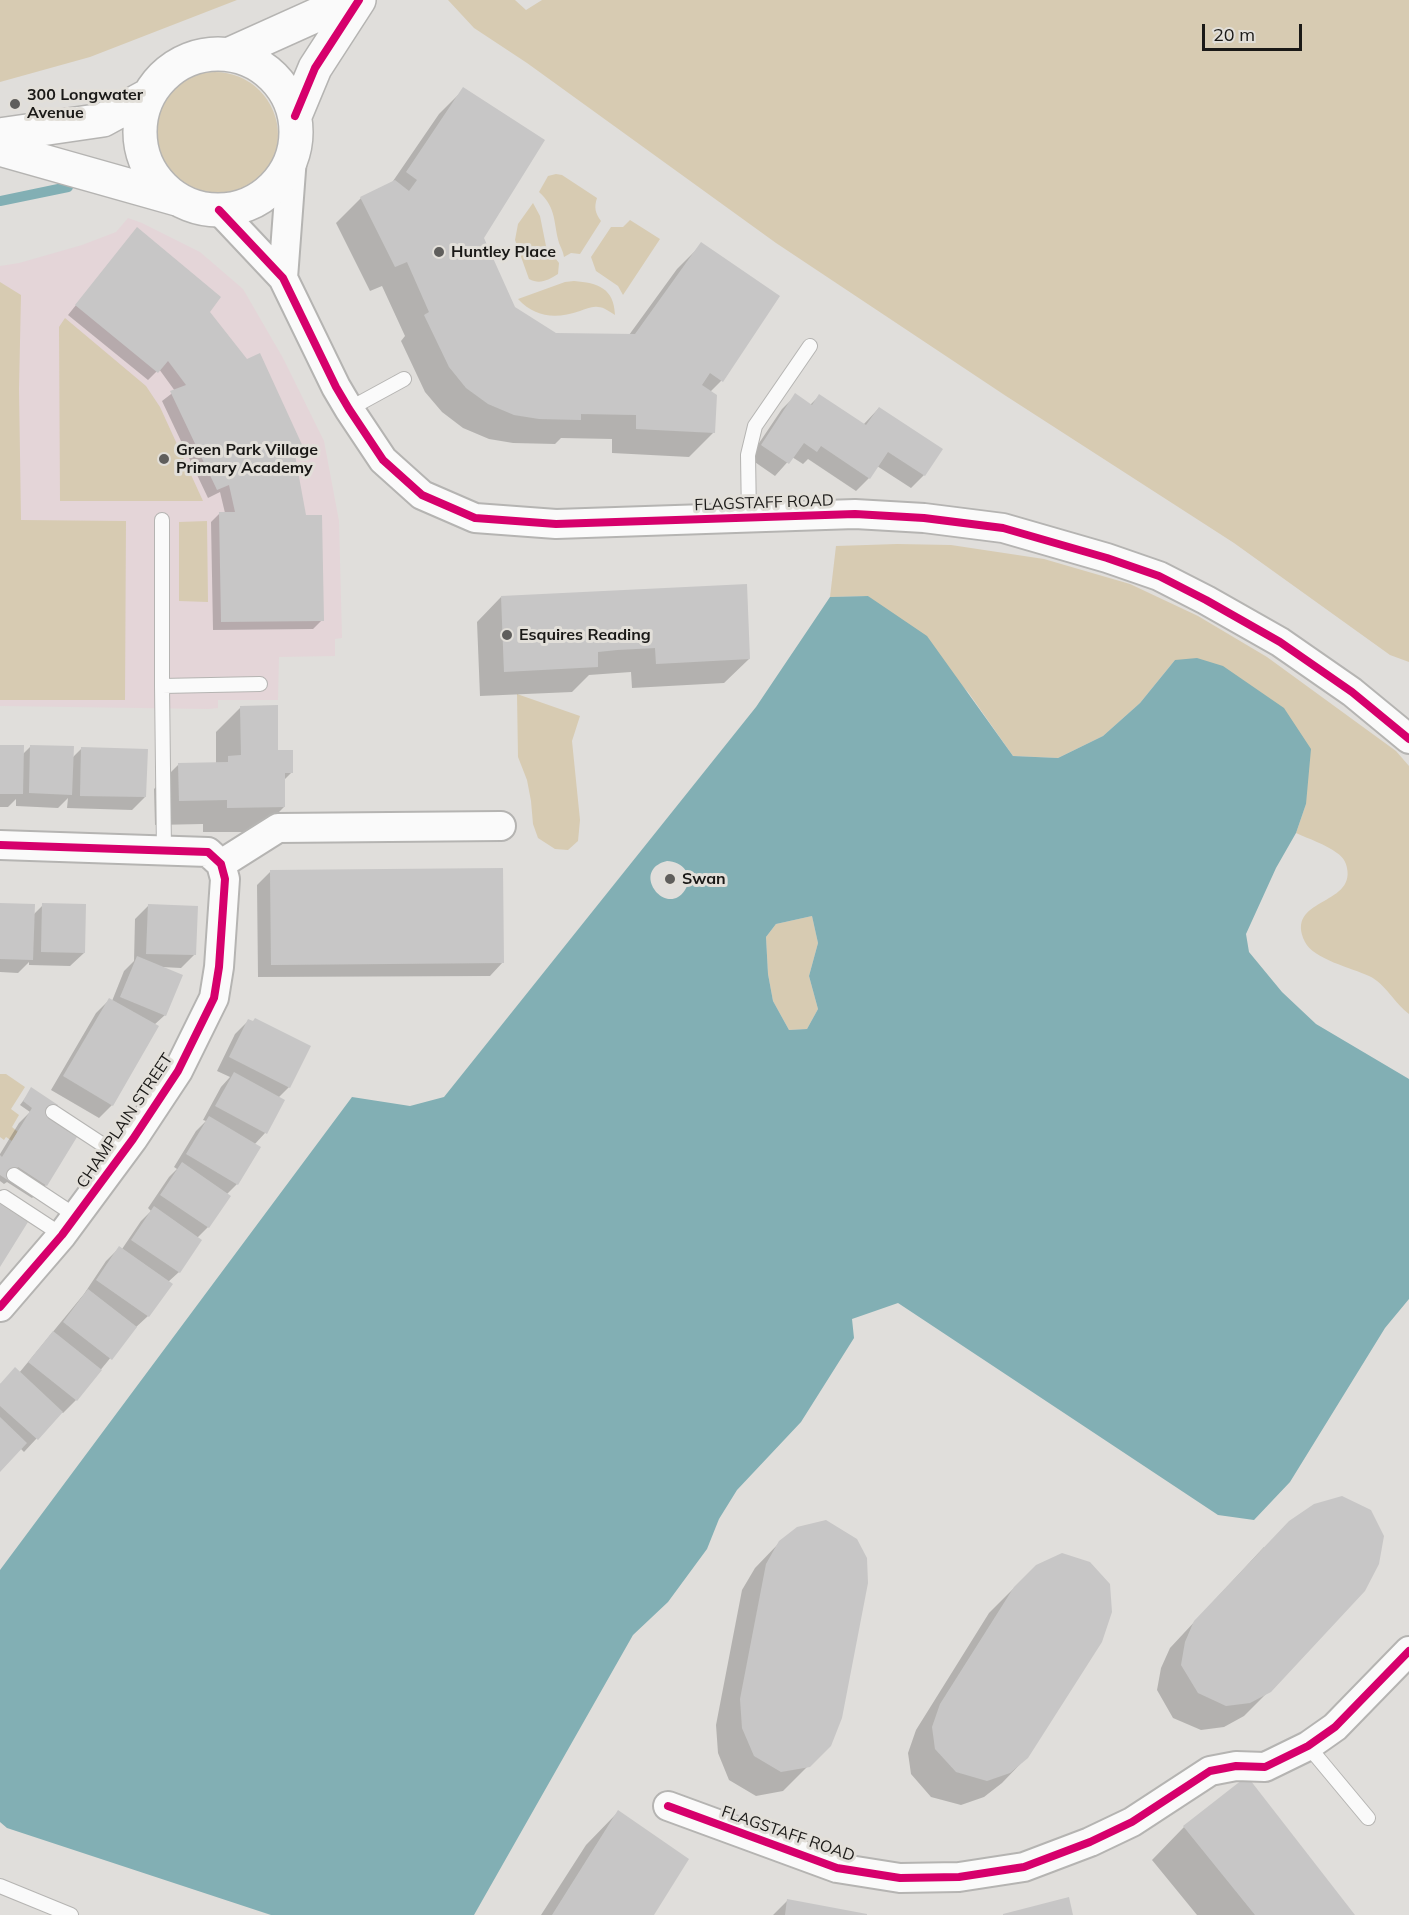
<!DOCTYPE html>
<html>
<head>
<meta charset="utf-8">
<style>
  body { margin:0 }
  #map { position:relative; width:1409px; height:1915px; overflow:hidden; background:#e0dedb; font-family:Mulish,sans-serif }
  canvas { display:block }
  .scale { position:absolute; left:1202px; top:24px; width:100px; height:27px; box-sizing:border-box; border:3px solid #1a1917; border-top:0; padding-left:8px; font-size:18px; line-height:21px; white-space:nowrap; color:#1a1917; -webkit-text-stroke:4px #e2dfd9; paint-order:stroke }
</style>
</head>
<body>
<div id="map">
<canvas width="1409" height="1915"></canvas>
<div class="scale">20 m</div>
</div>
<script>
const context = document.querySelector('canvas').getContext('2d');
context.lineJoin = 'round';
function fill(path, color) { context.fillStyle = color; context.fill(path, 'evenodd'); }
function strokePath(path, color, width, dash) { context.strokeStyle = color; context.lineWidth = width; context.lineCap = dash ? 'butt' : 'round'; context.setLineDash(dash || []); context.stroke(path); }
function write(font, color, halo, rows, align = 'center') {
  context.font = font + ' Mulish,sans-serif'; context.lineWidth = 6; context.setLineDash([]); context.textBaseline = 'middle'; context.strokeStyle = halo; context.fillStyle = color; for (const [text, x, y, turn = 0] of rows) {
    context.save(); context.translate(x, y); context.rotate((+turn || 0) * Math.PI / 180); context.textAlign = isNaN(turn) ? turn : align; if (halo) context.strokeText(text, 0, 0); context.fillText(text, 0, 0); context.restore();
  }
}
fill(new Path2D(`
  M128,218l14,5 58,29 43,37 40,69 41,83 15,80 3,117 -7,1v17l-56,1 -1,43h-60v8l-9,1 -209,-3v-440l19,-3 63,-18 34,-13z`), '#e4d5d8');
fill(new Path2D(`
  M0,0h237l-147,57 -90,25z
  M448,0h67l11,10 16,-10h867v662l-19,-7 -156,-112 -228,-147 -230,-153 -249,-180 -53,-35z
  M152 135a63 63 0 1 1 126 0a63 63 0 1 1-126 0Z
  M556,174l6,1 35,23c-3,9 -2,15 4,23l-21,33 -9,-1 -7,4c-1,-6 -3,-9 -5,-14 -6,-20 -2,-35 -20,-51l9,-16z
  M533,203l7,13 6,30 13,17 -1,11c-10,6 -18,11 -29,5l-14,-39 3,-16z
  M630,220l30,19 -37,56 -5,-9 -22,-15 -5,-14 20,-30h12z
  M574,281c24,2 40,7 41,34 -5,-3 -11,-8 -17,-8 -6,-1 -12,2 -18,4 -24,8 -44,7 -62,-12l47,-17z
  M0,282l21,13 -2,94 2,131 105,1 -1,179h-125z
  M65,318l81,68 14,21 43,94h-143l-1,-174z
  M207,521l1,81 -29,-1v-79z
  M897,544l54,1 93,14 86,25 68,32 69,41 129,94 13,15v248c-15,-11 -23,-30 -40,-38 -17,-8 -56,-17 -64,-34 -21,-44 50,-36 42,-74 -1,-6 -4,-11 -10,-15 -12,-9 -28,-14 -41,-20l10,-29 -131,-144 -35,43 -37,33 -45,22 -45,-2 -45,-64 -100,-96 -38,1 6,-51z
  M517,694l63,22 -8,25 8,79 -2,21 -10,9 -13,-1 -17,-11 -5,-14 -2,-23 -4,-21 -9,-23z
  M812,916l6,27 -9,33 9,33 -11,20 -18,1 -16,-29 -5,-27 -2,-37 10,-13z
  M0,1074h6l19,13 -14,22 8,6 -7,12 6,5 -6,9 -6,-4 -2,3 -4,-3z`), '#d7cbb2');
fill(new Path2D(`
  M868,596l59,40 86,120 45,2 45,-22 37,-33 35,-43 22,-2 26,8 61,42 27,41 -5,55 -10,29 -20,35 -30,66 3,18 33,40 34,32 93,55v220l-24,29 -95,154 -36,38 -36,-5 -320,-212 -46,16 2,19 -53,84 -64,68 -18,29 -12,30 -39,53 -35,33 -159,280h-203l-264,-87 -7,-6v-252l352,-473 58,9 34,-9 312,-390 74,-110zM667,861c15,0 28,14 18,29 -19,29 -56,-20 -18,-29zM812,916l6,27 -9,33 9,33 -11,20 -18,1 -16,-29 -5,-27 -2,-37 10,-13z`), '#82afb4');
fill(new Path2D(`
  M464,89l18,149 32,70 41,27h74l48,-66 25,-25 76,53 -57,84 -11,11 4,40 -25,25 -77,-4v-14l-51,-1 -6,6 -42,-1 -24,-4 -26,-11 -21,-16 -17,-20 -24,-51 4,-5 -23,-50 -12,5 -34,-68 25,-25 30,-14 48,-70z
  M137,229l71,83 95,137 -9,9 28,162 -9,9 -100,1 -2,-108 9,-9h5l-5,-21 -12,6 -46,-97 13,-10 -16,-22 -11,11 -80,-65z
  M796,395l14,10 9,-9 44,29 16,-17 62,42 -17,25 -13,13 -34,-22 -8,12 -13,13 -48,-32 -5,5 -11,-7 -17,19 -26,-18 33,-49z
  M501,597l248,62 -25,24 -92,5 -1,-16 -42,3 -17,17 -92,4 -3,-74z
  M241,707l51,65 -9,9 1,26 -25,25h-56v-8l-48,1 -1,-36 25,-25h37v-32z
  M0,746l22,9 8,-8 42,11 10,-10 63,49 -13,13 -65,-2 1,-10 -10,10 -42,-2v-7l-8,8h-8z
  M271,871l232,91 -13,14 -232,1 -1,-92z
  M0,904l33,11 10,-10 41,48 -14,13 -41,-1v-3l-11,11 -18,-1z
  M148,906l47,48 -14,14 -20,-1 4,48 -11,10 -42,80 -13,13 -48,-28 45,-77 13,-13 3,1 12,-30 10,-10 1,-42z
  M248,1021l41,66 -11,11 5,3 -18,32 -11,12 -17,39 -11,11 -18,32 -11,11 -18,34 -11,10 -20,34 -14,13 -58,71 -13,13 -2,-1 -37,40 -4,-4 -20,21v-85l19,-11 65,-79 22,-33 14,-14 2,2 19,-28 10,-10 -3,-3 21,-31 8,-8 -3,-2 22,-36 10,-10 -3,-1 18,-33 9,-10 -13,-6 18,-37z
  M32,1089l16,28 -2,68 -14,13 -25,-16 -3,2 -4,-3v-27l19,-31 11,-11 -10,-7z
  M780,1542l49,203 -46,46 -27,5 -27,-16 -11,-27 -2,-28 26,-135 13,-22z
  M1264,1547l6,143 -26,26 -20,11 -23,3 -28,-12 -16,-28 4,-22 9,-20z
  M1036,1566l-9,191 -25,26 -18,14 -23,8 -30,-8 -20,-23 -3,-21 8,-23 73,-117z
  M1247,1778l106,137h-156l-45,-55 32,-33z
  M618,1812l34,103h-111l45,-70z
  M788,1900l77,15h-92z`), '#0003');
strokePath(new Path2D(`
  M0,201l68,-14`), '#82afb4', 10);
fill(new Path2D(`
  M463,87l82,53 -61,98 31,69 41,26 79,1 66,-92 79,54 -57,86 -13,-9 -8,12 15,10 -2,38 -79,-4v-14l-55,-1v6l-42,-1 -25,-4 -26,-11 -22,-16 -17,-21 -25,-52 5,-3 -22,-50 -12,5 -35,-70 35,-17 14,11 8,-11 -11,-8z
  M137,227l84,70 -11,15 37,47 13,-6 44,96 -9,6 11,60h16l2,106 -103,1 -2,-110h16l-6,-27 -12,5 -47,-99 16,-6 -18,-24 -10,12 -83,-68z
  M795,393l17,12 7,-11 47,31 13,-18 64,42 -18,27 -37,-24 -18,27 -49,-33 -4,6 -13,-9 -15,21 -28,-19z
  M747,584l3,75 -94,5 -1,-16 -38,2 -19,2v15l-94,5 -3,-76z
  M278,705v45h15v23h-8v34l-58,1v-8l-48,1 -1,-38 50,-1v-6l13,-1 -1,-49z
  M0,745h24l-1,49h-23z
  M30,745l44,1 -2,49 -43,-2z
  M81,747l67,2 -2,48 -66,-1z
  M503,868l1,95 -233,2 -1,-95z
  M0,903l35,1 -2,56 -33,-1z
  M42,903l44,1 -1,49 -44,-1z
  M148,904l50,2 -2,49 -50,-1z
  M137,956l46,19 -17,41 -46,-19z
  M109,998l50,28 -46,80 -50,-30z
  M255,1018l56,28 -21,42 -61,-31 19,-38 5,2z
  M234,1072l51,28 -18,34 -52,-28z
  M31,1087l27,18 -9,13 28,19 -30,49 -29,-19 -9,14 -9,-6v-20l2,2 30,-49 -9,-7z
  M209,1116l52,31 -23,38 -52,-31z
  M182,1162l49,34 -22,32 -49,-33z
  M0,1204l28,18 -28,45z
  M154,1206l48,34 -22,33 -49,-33z
  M119,1246l54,38 -24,33 -53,-37z
  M88,1289l49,38 -25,33 -49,-38z
  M53,1331l49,39 -25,31 -49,-39z
  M15,1367l48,45 -25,28 -38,-34v-22z
  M0,1417l27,26 -27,29z
  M1342,1496l29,14 13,26 -5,28 -14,27 -94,101 -21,11 -24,3 -28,-13 -17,-28 4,-23 9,-21 95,-100 25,-17z
  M826,1520l31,19 10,19 1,25 -26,135 -11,28 -21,21 -29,5 -27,-16 -12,-28 -2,-29 26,-135 13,-23 18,-14z
  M1062,1553l28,9 20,22 2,28 -10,30 -74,116 -18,15 -23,8 -31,-9 -21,-23 -3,-22 8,-23 74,-117 22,-22z
  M1247,1776l108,139h-100l-72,-89z
  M618,1810l71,49 -35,56h-102z
  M1069,1897l4,18h-70v-1z
  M787,1899l80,15v1h-82z`), '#c7c6c6');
const service = new Path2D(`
  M349,409l55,-30
  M749,517l-1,-62 7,-29 55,-80
  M162,520v166l98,-2
  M162,686l2,165
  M53,1112l67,44
  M14,1175l62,41
  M4,1197l58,38
  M1308,1746l60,72
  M0,1886l71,29`);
const minor = new Path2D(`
  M219,210l64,68 53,109 13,22 34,51 39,35 53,23 81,6 299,-10 69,4 79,10 104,30 52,18 47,24 74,42 72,50 57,47
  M283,278l9,-121
  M0,845l208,7 13,12 4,15 -6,88 -5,31 -36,73 -45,68 -71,96 -62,72
  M221,864l57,-36 223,-2
  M668,1806l169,62 63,10 59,-1 65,-10 66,-25 42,-20 78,-51 26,-5 29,1 43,-21 27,-19 74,-76`);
const tertiary = new Path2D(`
  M230,54l120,-54
  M140 132a78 78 0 1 1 156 0a78 78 0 1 1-156 0Z
  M295,116l20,-48 44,-68
  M0,135l103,-15 46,-25
  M0,149l177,50`);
strokePath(service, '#b5b4b2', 16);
strokePath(minor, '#b5b4b2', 32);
strokePath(tertiary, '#b5b4b2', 36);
strokePath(service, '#fafafa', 14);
strokePath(minor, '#fafafa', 28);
strokePath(tertiary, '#fafafa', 33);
strokePath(new Path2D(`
  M295,116l20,-48 44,-68
  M219,210l64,68 53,109 13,22 34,51 39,35 53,23 81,6 299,-10 69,4 79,10 104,30 52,18 47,24 74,42 72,50 57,47
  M0,845l208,7 13,12 4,15 -6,88 -5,31 -36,73 -45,68 -71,96 -62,72
  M668,1806l169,62 63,10 59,-1 65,-10 66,-25 42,-20 78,-51 26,-5 29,1 43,-21 27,-19 74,-76`), '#d6006c', 8);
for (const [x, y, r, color] of [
  [15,104,6,"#5f5e5c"],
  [439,252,6,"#5f5e5c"],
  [164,459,6,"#5f5e5c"],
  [507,635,6,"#5f5e5c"],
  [670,879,6,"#5f5e5c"]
]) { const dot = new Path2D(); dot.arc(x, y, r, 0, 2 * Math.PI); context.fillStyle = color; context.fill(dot); strokePath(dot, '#e2dfd9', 2); }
write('bold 16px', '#1a1917', '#e2dfd9', [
  ["300 Longwater",27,95],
  ["Avenue",27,113],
  ["Huntley Place",451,252],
  ["Green Park Village",176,450],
  ["Primary Academy",176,468],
  ["Esquires Reading",519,635],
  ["Swan",682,879]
], 'left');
write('16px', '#1a1917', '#e2dfd9', [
  ["FLAGSTAFF ROAD",764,503,-2],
  ["CHAMPLAIN STREET",125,1121,-56],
  ["FLAGSTAFF ROAD",788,1834,19]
]);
</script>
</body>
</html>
